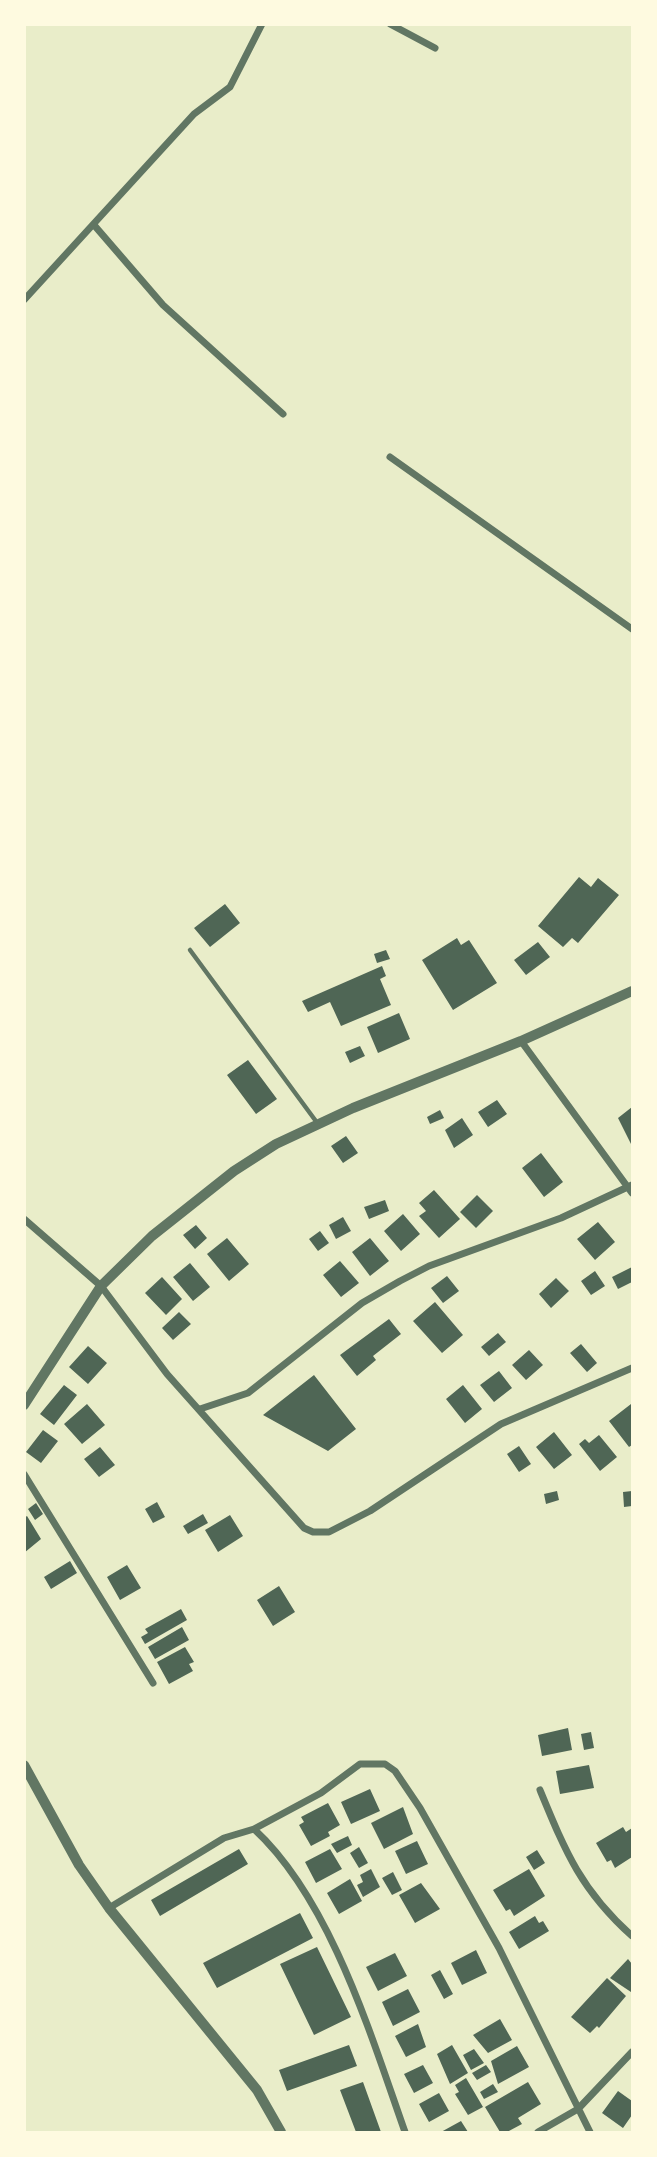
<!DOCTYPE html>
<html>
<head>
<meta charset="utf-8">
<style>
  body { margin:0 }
  #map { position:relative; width:657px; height:2157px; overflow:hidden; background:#e9edc9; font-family:"Source Sans 3",sans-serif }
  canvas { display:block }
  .frame { position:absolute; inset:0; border:26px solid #fefae0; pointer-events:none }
</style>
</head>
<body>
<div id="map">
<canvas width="657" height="2157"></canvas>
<div class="frame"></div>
</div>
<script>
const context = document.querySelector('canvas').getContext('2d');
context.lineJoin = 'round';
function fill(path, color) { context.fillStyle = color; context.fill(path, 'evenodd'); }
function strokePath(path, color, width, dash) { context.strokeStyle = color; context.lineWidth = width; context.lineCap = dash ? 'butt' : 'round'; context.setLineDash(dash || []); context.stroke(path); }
fill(new Path2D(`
  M579,877l12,10 7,-9 21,17 -41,48 -6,-5 -9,9 -25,-21z
  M225,904l15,19 -30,24 -16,-19z
  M457,938l4,7 8,-5 28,43 -44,27 -31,-50z
  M538,942l12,15 -24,18 -12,-15z
  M386,950l4,9 -13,4 -3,-9z
  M382,966l4,10 -6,3 11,26 -50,21 -11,-24 -22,10 -6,-11z
  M399,1013l11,26 -32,14 -11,-26z
  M360,1046l5,10 -15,7 -5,-11z
  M248,1060l29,39 -21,15 -29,-39z
  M497,1100l10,14 -19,13 -10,-15z
  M632,1107v39l-14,-28z
  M440,1110l4,8 -14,6 -3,-7z
  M462,1118l11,17 -19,13 -9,-18z
  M346,1136l12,17 -15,10 -12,-17z
  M541,1153l22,29 -19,15 -22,-29z
  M434,1190l26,29 -21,19 -20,-22 7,-5 -7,-8z
  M477,1195l16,16 -17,17 -16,-16z
  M385,1200l4,11 -20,8 -5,-12z
  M403,1214l17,20 -19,17 -17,-20z
  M343,1217l8,14 -15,8 -7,-14z
  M598,1222l17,20 -20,18 -18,-21z
  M196,1225l11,13 -12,11 -12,-14z
  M320,1231l9,12 -11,8 -9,-12z
  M227,1238l22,26 -20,17 -22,-27z
  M370,1238l19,23 -19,15 -18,-24z
  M340,1261l19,22 -18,14 -18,-22z
  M190,1263l20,24 -17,14 -20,-24z
  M632,1267v15l-14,7 -6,-12z
  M595,1271l10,15 -14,9 -10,-14z
  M447,1276l12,15 -16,12 -12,-15z
  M162,1277l20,22 -16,16 -21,-22z
  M556,1278l13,13 -18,17 -12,-14z
  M435,1302l28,33 -21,18 -29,-32z
  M179,1312l12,12 -18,16 -11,-12z
  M389,1319l12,15 -28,22 3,4 -19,16 -17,-21z
  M498,1333l8,9 -17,14 -8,-9z
  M581,1344l16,19 -10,9 -17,-19z
  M88,1346l19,17 -19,21 -19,-17z
  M529,1350l14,15 -17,15 -14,-15z
  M499,1371l13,17 -18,14 -14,-17z
  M314,1375l42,54 -28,22 -65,-36z
  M64,1385l13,10 -23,30 -14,-11z
  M463,1385l19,24 -17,14 -19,-24z
  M87,1404l18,21 -23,19 -18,-20z
  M631,1404l1,41 -3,2 -20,-26z
  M43,1430l15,11 -17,22 -15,-11z
  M554,1432l18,23 -18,14 -18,-22z
  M599,1435l18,22 -17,14 -21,-27 6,-5 4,4z
  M519,1446l12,18 -12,8 -12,-18z
  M100,1447l15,18 -16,12 -15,-18z
  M557,1491l2,9 -13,4 -2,-10z
  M632,1491v15l-8,1 -1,-15z
  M157,1502l8,15 -12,6 -8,-14z
  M36,1503l7,11 -8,6 -7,-11z
  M203,1514l5,9 -20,11 -5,-8z
  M230,1515l13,21 -25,16 -13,-22z
  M27,1516l14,23 -17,14v-35z
  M70,1561l7,12 -26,16 -7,-12z
  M127,1565l14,23 -21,12 -13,-23z
  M279,1586l16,26 -22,14 -16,-26z
  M181,1609l6,11 -42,24 -4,-7 7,-4 -3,-4z
  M182,1627l7,13 -34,19 -7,-12z
  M185,1647l9,15 -5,2 4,7 -24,13 -12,-22z
  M568,1728l4,22 -30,6 -4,-21z
  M591,1732l3,16 -10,2 -3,-16z
  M589,1765l5,23 -34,6 -4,-23z
  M370,1789l10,22 -29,13 -10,-22z
  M328,1803l12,22 -12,7 2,4 -19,10 -12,-21 5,-3 -3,-5z
  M403,1807l10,27 -29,15 -13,-26z
  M623,1827l3,5 6,-4v29l-17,11 -4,-8 -4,2 -11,-19z
  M348,1836l4,9 -15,8 -6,-9z
  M417,1841l11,23 -22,10 -11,-23z
  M359,1847l9,16 -9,5 -9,-15z
  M239,1849l9,15 -88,52 -9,-16z
  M330,1849l12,20 -26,14 -11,-21z
  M537,1850l8,13 -11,7 -8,-13z
  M371,1869l9,18 -17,10 -6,-12 6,-3 -3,-7z
  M529,1869l16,27 -31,20 -4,-7 -4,2 -13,-21z
  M393,1872l9,18 -10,5 -10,-17z
  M350,1879l12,22 -23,13 -12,-21z
  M421,1883l19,26 -25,14 -16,-28z
  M300,1913l13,25 -96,50 -14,-25z
  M535,1916l4,7 4,-2 6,10 -30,18 -10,-17z
  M317,1947l34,70 -37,18 -34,-71z
  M476,1950l11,23 -25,12 -11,-22z
  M395,1953l12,23 -29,15 -12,-24z
  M628,1959l4,5 -1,28 -21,-14z
  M440,1970l13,24 -9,5 -13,-24z
  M607,1978l19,18 -27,32 -2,-2 -7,7 -19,-16z
  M408,1989l12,23 -27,14 -11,-24z
  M500,2019l12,21 -24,13 -15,-18z
  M418,2024l8,23 -20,10 -11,-21z
  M349,2045l8,21 -70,25 -8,-21z
  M452,2045l16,28 -18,11 -13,-30z
  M517,2046l12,21 -31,17 -7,-23z
  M474,2049l10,14 -13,7 -8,-15z
  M423,2065l10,18 -19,10 -10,-19z
  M486,2065l5,7 -14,8 -5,-7z
  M466,2078l17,29 -15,8 -13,-21 4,-2 -4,-7z
  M363,2082l18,50h-25l-16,-42z
  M528,2082l13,22 -23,14 4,6 -15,8h-7l-15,-25z
  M493,2084l5,8 -14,7 -4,-7z
  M618,2091l14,10v14l-9,13 -21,-15z
  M439,2093l10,18 -20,11 -10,-18z
  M461,2121l7,11h-27z`), '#4f6655');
strokePath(new Path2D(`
  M190,950l128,174`), '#617663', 4.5);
strokePath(new Path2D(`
  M390,24l45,24
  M94,225l69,80 120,109
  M24,300l170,-186 36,-27 32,-63
  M390,457l242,172
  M521,1041l111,152
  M24,1219l77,67 66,88 137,154 9,4h16l41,-21 131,-87 131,-56
  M200,1409l48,-16 114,-90 38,-22 29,-15 132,-48 71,-33
  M24,1474l129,209
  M540,1790c26,63 41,100 92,146
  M254,1829l67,-36 39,-29h25l10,7 25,37 79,140 91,184
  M109,1908l115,-70 30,-9c77,71 117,207 151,303
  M538,2132l40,-23 54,-57`), '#617663', 7);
strokePath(new Path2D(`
  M24,1405l77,-119 51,-50 82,-65 42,-27 77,-36 168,-67 111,-50
  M24,1765l55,100 30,43 148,182 24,42`), '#617663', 10);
</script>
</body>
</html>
